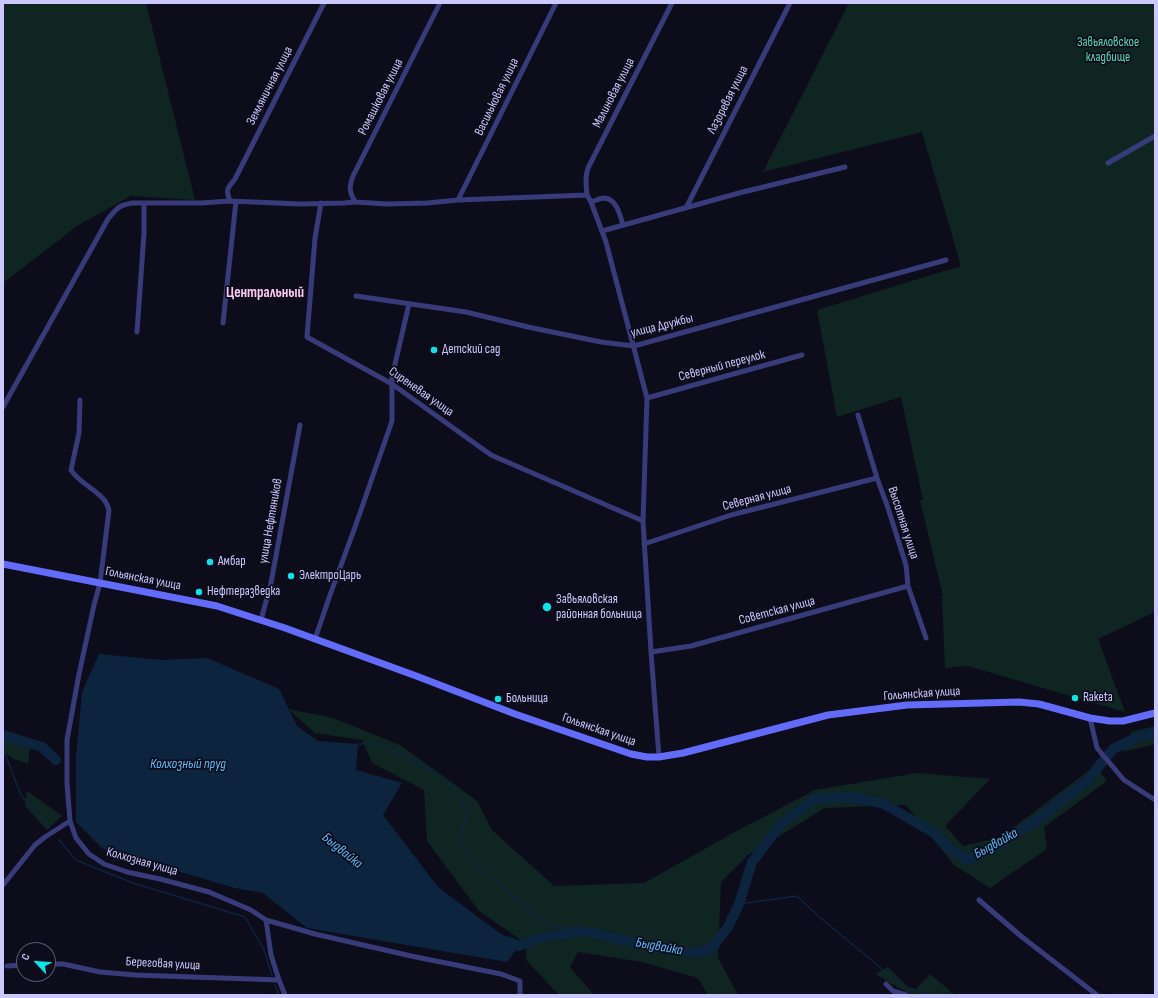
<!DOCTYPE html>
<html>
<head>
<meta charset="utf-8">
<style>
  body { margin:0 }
  #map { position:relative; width:1158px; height:998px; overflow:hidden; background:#0d0c1b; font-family:"Sofia Sans Condensed",sans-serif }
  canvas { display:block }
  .frame { position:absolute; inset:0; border:4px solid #cac8fd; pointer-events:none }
  .north { position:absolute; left:16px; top:942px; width:40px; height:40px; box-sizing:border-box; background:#0d0c1b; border:1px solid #595775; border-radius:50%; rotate:296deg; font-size:11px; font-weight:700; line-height:16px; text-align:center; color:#cac8fd }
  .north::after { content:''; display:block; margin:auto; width:14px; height:18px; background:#08e4e8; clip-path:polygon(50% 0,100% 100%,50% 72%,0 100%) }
</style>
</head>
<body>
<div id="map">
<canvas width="1158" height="998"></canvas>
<div class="frame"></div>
<div class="north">С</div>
</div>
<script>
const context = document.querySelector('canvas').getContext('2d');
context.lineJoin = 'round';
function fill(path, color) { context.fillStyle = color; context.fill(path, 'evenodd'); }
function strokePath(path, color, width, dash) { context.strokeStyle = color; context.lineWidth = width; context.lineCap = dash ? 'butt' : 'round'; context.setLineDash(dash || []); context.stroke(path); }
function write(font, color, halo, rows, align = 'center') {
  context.font = font + ' "Sofia Sans Condensed",sans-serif'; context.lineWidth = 3.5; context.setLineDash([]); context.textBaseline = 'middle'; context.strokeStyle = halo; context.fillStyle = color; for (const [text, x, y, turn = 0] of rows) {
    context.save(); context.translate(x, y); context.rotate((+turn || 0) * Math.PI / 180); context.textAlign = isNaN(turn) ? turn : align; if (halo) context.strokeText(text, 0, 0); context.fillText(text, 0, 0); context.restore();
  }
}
fill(new Path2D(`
  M3,3h143l49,197 -64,-4 -54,30 -74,57z
  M849,3h306v609l-57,27 27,73 -157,-46 -23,2 -3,-72h1l-23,-96h3l-22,-103 -64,20 -20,-107 144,-44 -39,-134 -159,40z
  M288,709l45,9 69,28 75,55 15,29 62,56 90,-3 89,-50 82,-43 102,-17 73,6 -45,47 18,20 38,-9 94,-71 12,15 -63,46 3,22 -57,39 -36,-23 -48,-60 -81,3 -77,47 -27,27 -3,76 20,37h-30l-10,-17 -56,-16 -64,-10 -8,15 24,28h-35l-32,-34 -2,-18 -46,-32 -52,-70 -3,-51 -52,-27 -10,-23 -47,-7z
  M1155,726v18l-32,8 8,-20z
  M3,730l28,10 -3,24 -14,-5 -11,-7z
  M27,791l35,25 -15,14 -22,-24z
  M888,967l20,20 8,2 14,-15 25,21h-44l-36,-21z`), '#0f2522');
fill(new Path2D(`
  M99,654l63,6 45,-2 72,31 18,37 21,15 40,3 -2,26 46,13 -19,32 55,72 52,39 29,20 -12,16 -200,-34 -44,-35 -28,-5 -132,-39 -27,-27v-65l6,-65z`), '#0d243e');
strokePath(new Path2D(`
  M358,744h20l52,25 25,18 11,24 -5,34 18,21 64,57 40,8
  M3,749l18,46 28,33
  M59,840l17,20 57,23 112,34 19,33 8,25
  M739,904l58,-8 20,19 88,73 19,4 6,3
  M275,985l4,10`), '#0d243e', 1.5);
strokePath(new Path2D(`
  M3,735l39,12 14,13
  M506,941l13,5 21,-8 43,-7 74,17 39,5 16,-5 16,-21 11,-23 13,-42 29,-38 34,-25 34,-2 33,6 52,30 13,14 20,13 27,-12 44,-29 48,-37 27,-33 27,-13 15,-3`), '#0d243e', 10);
strokePath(new Path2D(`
  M324,3l-89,176c-7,9 -10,10 -5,22l70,3 44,-1 11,-1 32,2 40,-1 31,-3 129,-5 4,7 15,40 41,156 -4,123 8,131 8,105
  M1108,163l47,-27
  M587,195c-1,-10 -2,-18 1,-27l84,-165
  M458,200l98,-197
  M355,202c-6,-11 -6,-15 -2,-26l87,-173
  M591,202c4,-1 9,-4 13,-4 13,1 16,17 19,27
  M321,203l-6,35 -8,99 85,47 99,71 152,66
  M686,208l104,-205
  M602,231l137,-38 106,-26
  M356,296l110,16 62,15 73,15 33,4 312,-86
  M223,323l13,-122
  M137,332l7,-99v-30
  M647,398l155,-43
  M80,400l-1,33 -8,37c8,13 25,19 34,31 2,3 3,6 4,9l-9,73 -6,22 -15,69 -12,66v43l3,38 6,17 13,16 15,10 23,8 33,7 49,13 42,18 15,10 5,35 8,25 6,15
  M3,407l105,-188c8,-10 11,-14 24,-16h69l29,-2
  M858,415l19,63 11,30 18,57 2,21 18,52
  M644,544l87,-29 146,-37
  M261,620l10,-37 29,-158
  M315,639l15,-44 24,-65 38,-109v-44l17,-73
  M651,652l40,-6 217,-60
  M1090,718l7,30 27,32 31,20
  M3,885l32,-40 10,-8 25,-16
  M979,900l43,37 75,58
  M266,920l49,14 96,22 90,18 19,7v14
  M48,964h15l37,8 35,3 144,5
  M7,966l17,-1
  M886,984l7,7 13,4`), '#383b79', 5);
strokePath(new Path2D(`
  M3,564l97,19 117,23 68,22 134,49 96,37 116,40 16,3h12l24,-4 145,-38 79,-10 112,-3 20,2 51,14 20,3h13l32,-8`), '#636bf9', 7);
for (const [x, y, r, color] of [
  [434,350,4,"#08e4e8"],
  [210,562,4,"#08e4e8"],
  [291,576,4,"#08e4e8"],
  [199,592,4,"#08e4e8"],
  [547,607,5,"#08e4e8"],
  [1075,698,4,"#08e4e8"],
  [498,699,4,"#08e4e8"]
]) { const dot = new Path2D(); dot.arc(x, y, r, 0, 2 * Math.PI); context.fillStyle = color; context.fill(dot); strokePath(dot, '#0d0c1b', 1.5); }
write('13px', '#58d9ae', '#0d0c1b', [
  ["Завьяловское",1108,43],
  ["кладбище",1108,58]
]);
write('13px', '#cac8fd', '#0d0c1b', [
  ["Земляничная улица",270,86,-63],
  ["Малиновая улица",614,93,-63],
  ["Ромашковая улица",381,97,-63],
  ["Васильковая улица",497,97,-64],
  ["Лазоревая улица",728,100,-63],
  ["улица Дружбы",662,326,-14],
  ["Северный переулок",722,366,-15],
  ["Сиреневая улица",421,392,35],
  ["Северная улица",757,498,-15],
  ["улица Нефтяников",271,521,-80],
  ["Высотная улица",903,523,72],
  ["Гольянская улица",143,579,11],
  ["Советская улица",777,611,-15],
  ["Гольянская улица",922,694,-4],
  ["Гольянская улица",599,730,19],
  ["Колхозная улица",142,862,16],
  ["Береговая улица",163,964,3]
]);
write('13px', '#cac8fd', '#0d0c1b', [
  ["Детский сад",442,350],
  ["Амбар",218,562],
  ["ЭлектроЦарь",299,576],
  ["Нефтеразведка",207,592],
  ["Завьяловская",556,600],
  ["районная больница",556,615],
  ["Raketa",1083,698],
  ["Больница",506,699]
], 'left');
write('italic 14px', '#5abcf9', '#0d0c1b', [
  ["Колхозный пруд",188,764],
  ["Быдвайка",996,844,-29],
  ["Быдвайка",342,851,39],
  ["Быдвайка",659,947,10]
]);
write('bold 15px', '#fdcaef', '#0d0c1b', [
  ["Центральный",265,293]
]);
</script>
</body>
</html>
